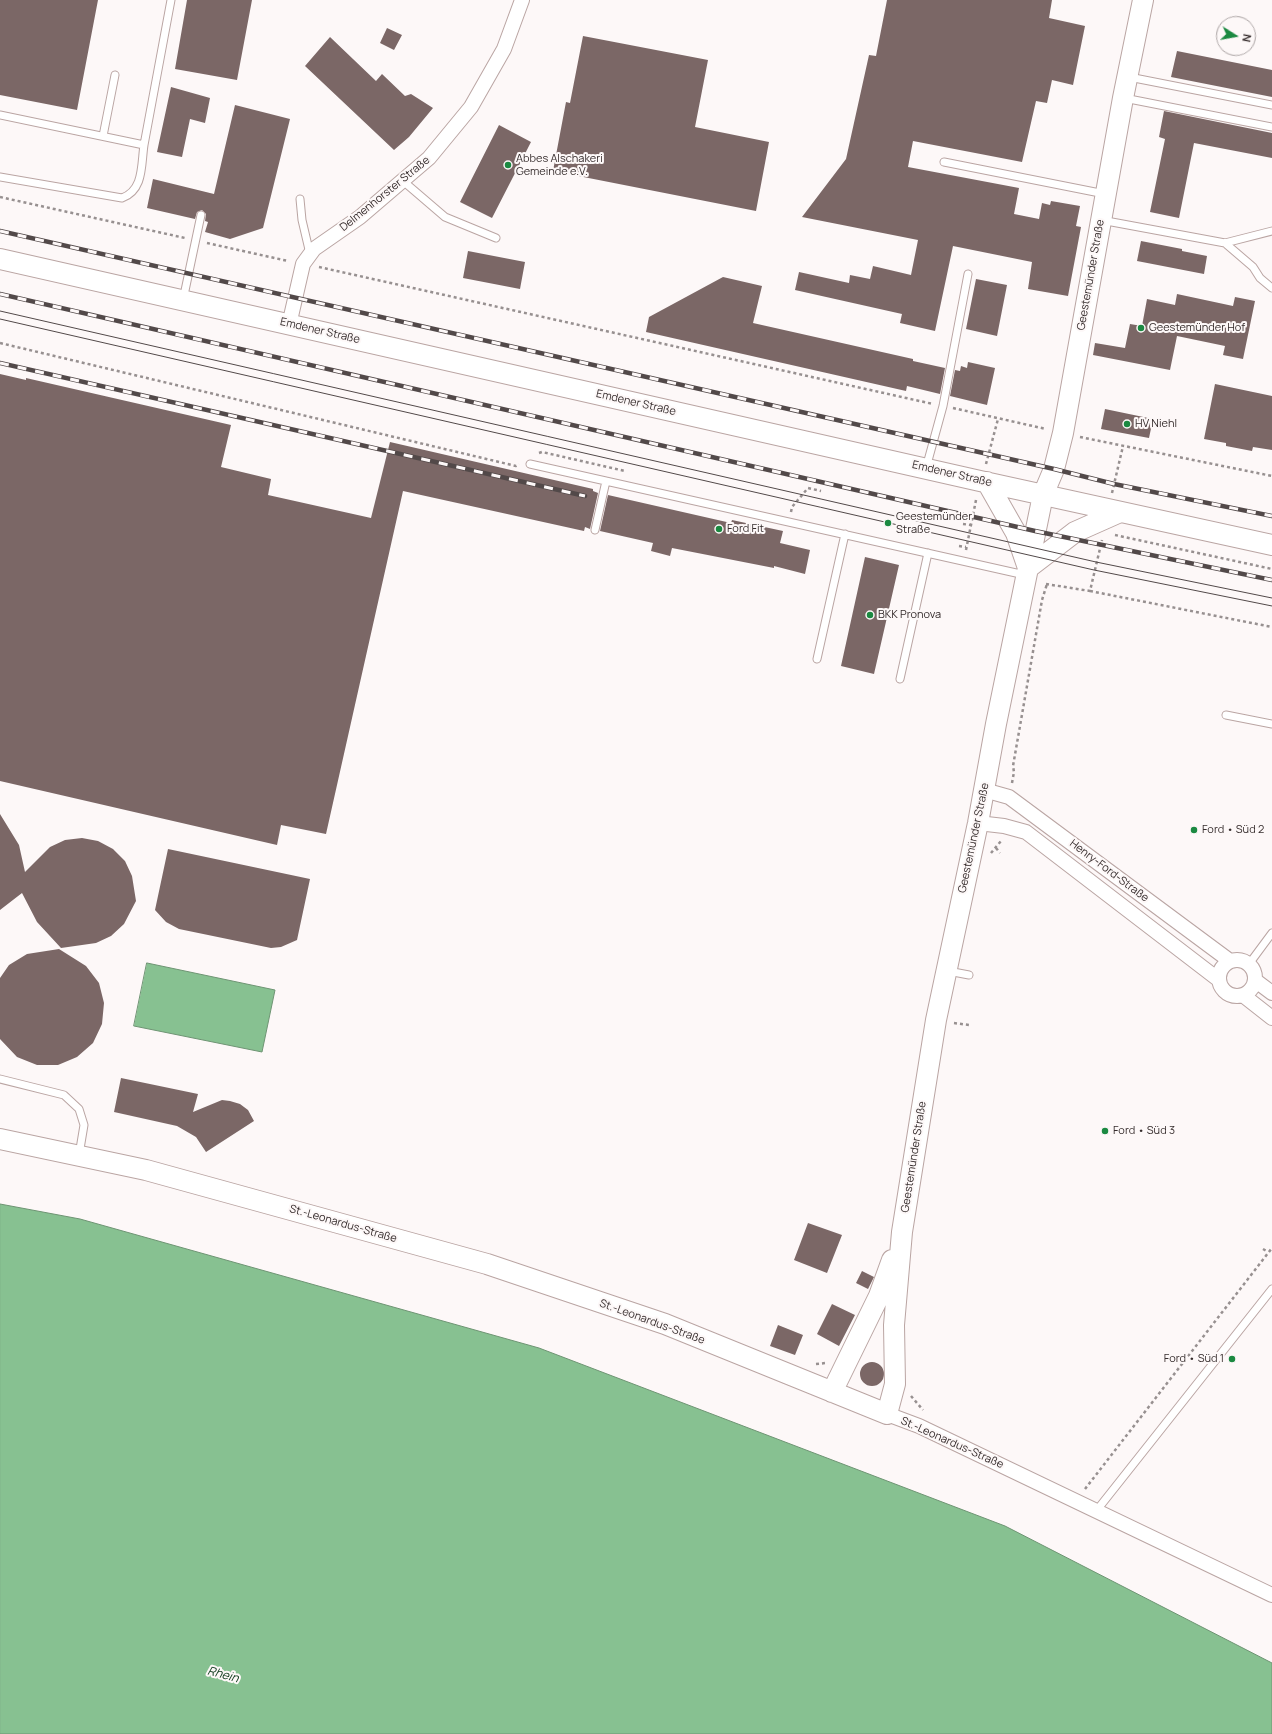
<!DOCTYPE html>
<html>
<head>
<meta charset="utf-8">
<style>
  body { margin:0 }
  #map { position:relative; width:1272px; height:1734px; overflow:hidden; background:#fdf8f8; font-family:Manrope,sans-serif }
  canvas { display:block }
  .north { position:absolute; left:1216px; top:16px; width:40px; height:40px; box-sizing:border-box; background:#fdf8f8; border:1px solid #ada6a6; border-radius:50%; rotate:101deg; font-size:11px; font-weight:700; line-height:16px; text-align:center; color:#352c2c }
  .north::after { content:''; display:block; margin:auto; width:14px; height:18px; background:#1b8941; clip-path:polygon(50% 0,100% 100%,50% 72%,0 100%) }
</style>
</head>
<body>
<div id="map">
<canvas width="1272" height="1734"></canvas>
<div class="north">N</div>
</div>
<script>
const context = document.querySelector('canvas').getContext('2d');
context.lineJoin = 'round';
function fill(path, color) { context.fillStyle = color; context.fill(path, 'evenodd'); }
function strokePath(path, color, width, dash) { context.strokeStyle = color; context.lineWidth = width; context.lineCap = dash ? 'butt' : 'round'; context.setLineDash(dash || []); context.stroke(path); }
function write(font, color, halo, rows, align = 'center') {
  context.font = font + ' Manrope,sans-serif'; context.lineWidth = 4; context.setLineDash([]); context.textBaseline = 'middle'; context.strokeStyle = halo; context.fillStyle = color; for (const [text, x, y, turn = 0] of rows) {
    context.save(); context.translate(x, y); context.rotate((+turn || 0) * Math.PI / 180); context.textAlign = isNaN(turn) ? turn : align; if (halo) context.strokeText(text, 0, 0); context.fillText(text, 0, 0); context.restore();
  }
}
const water = new Path2D(`
  M147,963l128,27 -13,62 -128,-26z
  M0,1204l80,15 459,129 466,178 267,137v71h-1272z`);
fill(water, '#87c191');
strokePath(water, '#6e9473', 1);
fill(new Path2D(`
  M0,0h98l-21,110 -77,-15z
  M187,0h65l-15,80 -62,-11z
  M887,0h165l-3,18 36,8 -12,59 -21,-5 -5,23 -11,-2 -14,61 -109,-21 -5,26 111,21 -5,26 25,5 3,-16 8,2 1,-4 29,5 -4,20 5,1 -13,69 -40,-7 4,-27 -79,-16 -18,85 -35,-8 2,-9 -107,-24 4,-18 50,11 1,-8 20,4 3,-13 38,9 7,-35 -116,-23 44,-58 23,-104 7,1z
  M387,28l15,7 -8,15 -14,-7z
  M583,36l125,24 -13,67 74,15 -13,69 -203,-40 13,-69 4,1z
  M330,37l46,44 6,-7 23,22 6,-2 22,14 -24,29 -15,13 -89,-84z
  M1177,51l95,19v27l-101,-20z
  M171,87l39,11 -5,25 -15,-4 -8,38 -25,-5z
  M235,105l55,14 -27,109 -33,11 -25,-7 3,-10 -3,-1 1,-7 -4,-4 -5,2 -2,7 -48,-11 6,-29 61,15z
  M1164,111l108,22v25l-78,-15 -15,75 -29,-6 15,-73 -6,-2z
  M499,125l32,17 -39,76 -32,-16z
  M1141,241l41,8v2l25,5 -3,18 -67,-13z
  M468,251l57,11 -5,27 -57,-11z
  M723,277l39,9 -9,37 160,36v2l32,7 -5,26 -33,-8 -1,5 -260,-59 3,-15z
  M976,279l31,6 -10,51 -31,-7z
  M1177,294l56,12 2,-9 20,4 -12,58 -20,-4 2,-9 -48,-10 -7,34 -77,-15 2,-12 30,5 5,-24 12,2 5,-27 28,6z
  M968,362l27,6 -8,37 -37,-9 5,-26 5,1 1,-5 6,2z
  M0,374l26,6v-2l205,47 -10,42 50,12 -3,16 103,23 19,-76 203,47v2l5,2 -8,36 -5,-2 -1,4 -181,-40 -77,343 -45,-9 -4,20 -277,-64z
  M1215,384l57,12v54l-19,-3 -1,4 -26,-5v-3l-22,-4z
  M1105,409l48,10 -4,19 -48,-9z
  M608,495l123,28 1,-3 51,11 -3,12 30,7 -5,24 -31,-8v2l-102,-20 -2,8 -19,-5 2,-8 -53,-12z
  M865,557l34,8 -25,109 -33,-8z
  M0,814l19,31 6,27 25,-25 15,-7 17,-2 16,3 15,8 12,12 7,15 4,25 -12,23 -13,12 -15,7 -35,5 -24,-26 -15,-29 -22,17z
  M168,849l142,30 -13,61 -16,7 -10,1 -92,-19 -13,-7 -11,-12z
  M59,949l27,17 13,17 5,20 -2,21 -9,19 -16,14 -19,8h-21l-20,-8 -17,-18v-61l9,-13 18,-11z
  M121,1078l77,16 -5,18 29,-12 8,1 10,3 8,6 6,11 -48,31 -10,-15 -19,-11 -63,-14z
  M808,1223l34,12 -15,38 -33,-13z
  M862,1271l12,6 -6,12 -12,-6z
  M832,1304l23,11 -16,31 -22,-12z
  M778,1325l25,10 -8,20 -25,-9z
  M860 1374a12 12 0 1 1 24 0a12 12 0 1 1-24 0Z`), '#7b6766');
const lane = new Path2D(`
  M1129,77l143,28
  M1124,98l148,29
  M0,115l144,30 27,-145
  M103,136l12,-61
  M944,162l161,32
  M0,177l122,21c22,-8 19,-33 22,-53
  M403,181l42,36 51,21
  M300,199l2,21 8,34
  M1101,220l124,23 47,-12
  M1225,243l28,24 7,11 12,10
  M183,300l18,-85
  M530,464l495,111
  M926,468l17,-62 25,-132
  M595,530l11,-49
  M817,659l28,-125
  M900,679l28,-126
  M1226,715l46,9
  M1249,964l23,-31
  M948,971l21,4
  M0,1079l64,16 15,14 5,16 -5,30
  M1097,1510l175,-221`);
const street = new Path2D(`
  M289,325l14,-61 11,-15 46,-32 69,-59 42,-51 33,-58 18,-49
  M984,790l25,7 221,164
  M978,823l26,3 22,6 193,148
  M1219 978a18 18 0 1 1 36 0a18 18 0 1 1-36 0Z
  M1256,981l16,12
  M1244,996l28,22
  M887,1414l32,12 353,169`);
const secondary = new Path2D(`
  M0,259l980,222 292,64
  M987,482l29,51 12,35 47,-36 45,-20
  M0,1139l146,31 341,94 178,60 222,90 8,-30 -1,-59 8,-93 34,-212 42,-197 18,-99 47,-229 11,-26 9,-36 60,-335 20,-98
  M832,1392l47,-96 13,-36`);
strokePath(lane, '#baa5a3', 9);
strokePath(street, '#baa5a3', 16);
strokePath(secondary, '#baa5a3', 22);
strokePath(new Path2D(`
  M0,197l185,41
  M207,243l81,18
  M319,267l614,137
  M0,343l516,123 3,-2
  M953,408l93,21
  M1080,437l192,39
  M539,453l3,-1 83,19
  M986,464l12,-45
  M1112,493l11,-47
  M791,512l1,-5 16,-19 13,3
  M963,524l8,1
  M1115,535l157,34
  M959,546l7,1
  M966,550l10,-50
  M1046,584l44,7 12,-51
  M1090,591l182,36
  M1012,783l2,-11 -1,-6 29,-166 5,-16
  M996,848l4,5
  M991,853l10,-12
  M954,1023l15,2
  M1263,1249l5,3
  M816,1364l10,-1
  M911,1396l12,14
  M1085,1489l187,-241`), '#979090', 2.5, [3, 3]);
strokePath(lane, '#fff', 7);
strokePath(street, '#fff', 14);
strokePath(secondary, '#fff', 20);
strokePath(new Path2D(`
  M0,311l1096,251 176,36
  M0,319l1094,251 178,36`), '#524949', 1);
const rail = new Path2D(`
  M0,231l1054,238 60,15 158,32
  M0,294l1035,237 237,49
  M0,363l585,133`);
strokePath(rail, '#524949', 4.5);
strokePath(rail, '#fdf8f8', 3, [9]);
for (const [x, y, r, color] of [
  [508,165,4,"#1b8941"],
  [1141,328,4,"#1b8941"],
  [1127,424,4,"#1b8941"],
  [888,523,4,"#1b8941"],
  [719,529,4,"#1b8941"],
  [870,615,4,"#1b8941"],
  [1194,830,4,"#1b8941"],
  [1105,1131,4,"#1b8941"],
  [1232,1359,4,"#1b8941"]
]) { const dot = new Path2D(); dot.arc(x, y, r, 0, 2 * Math.PI); context.fillStyle = color; context.fill(dot); strokePath(dot, '#fdf8f8', 1.5); }
write('11px', '#352c2c', '#fdf8f8', [
  ["Abbes Alschakeri",516,159],
  ["Gemeinde e.V.",516,172],
  ["Geestemünder Hof",1149,328],
  ["HV Niehl",1135,424],
  ["Geestemünder",896,517],
  ["Straße",896,530],
  ["Ford Fit",727,529],
  ["BKK Pronova",878,615],
  ["Ford • Süd 2",1202,830],
  ["Ford • Süd 3",1113,1131],
  ["Ford • Süd 1",1224,1359,"right"]
], 'left');
write('11px', '#352c2c', '#fdf8f8', [
  ["Delmenhorster Straße",385,194,-39],
  ["Geestemünder Straße",1091,275,-80],
  ["Emdener Straße",320,331,13],
  ["Emdener Straße",636,403,13],
  ["Emdener Straße",952,474,13],
  ["Geestemünder Straße",974,838,-78],
  ["Henry-Ford-Straße",1109,871,37],
  ["Geestemünder Straße",914,1157,-81],
  ["St.-Leonardus-Straße",343,1224,16],
  ["St.-Leonardus-Straße",652,1322,20],
  ["St.-Leonardus-Straße",952,1443,24]
]);
write('italic 12px', '#093617', '#fdf8f8', [
  ["Rhein",223,1675,15]
]);
</script>
</body>
</html>
